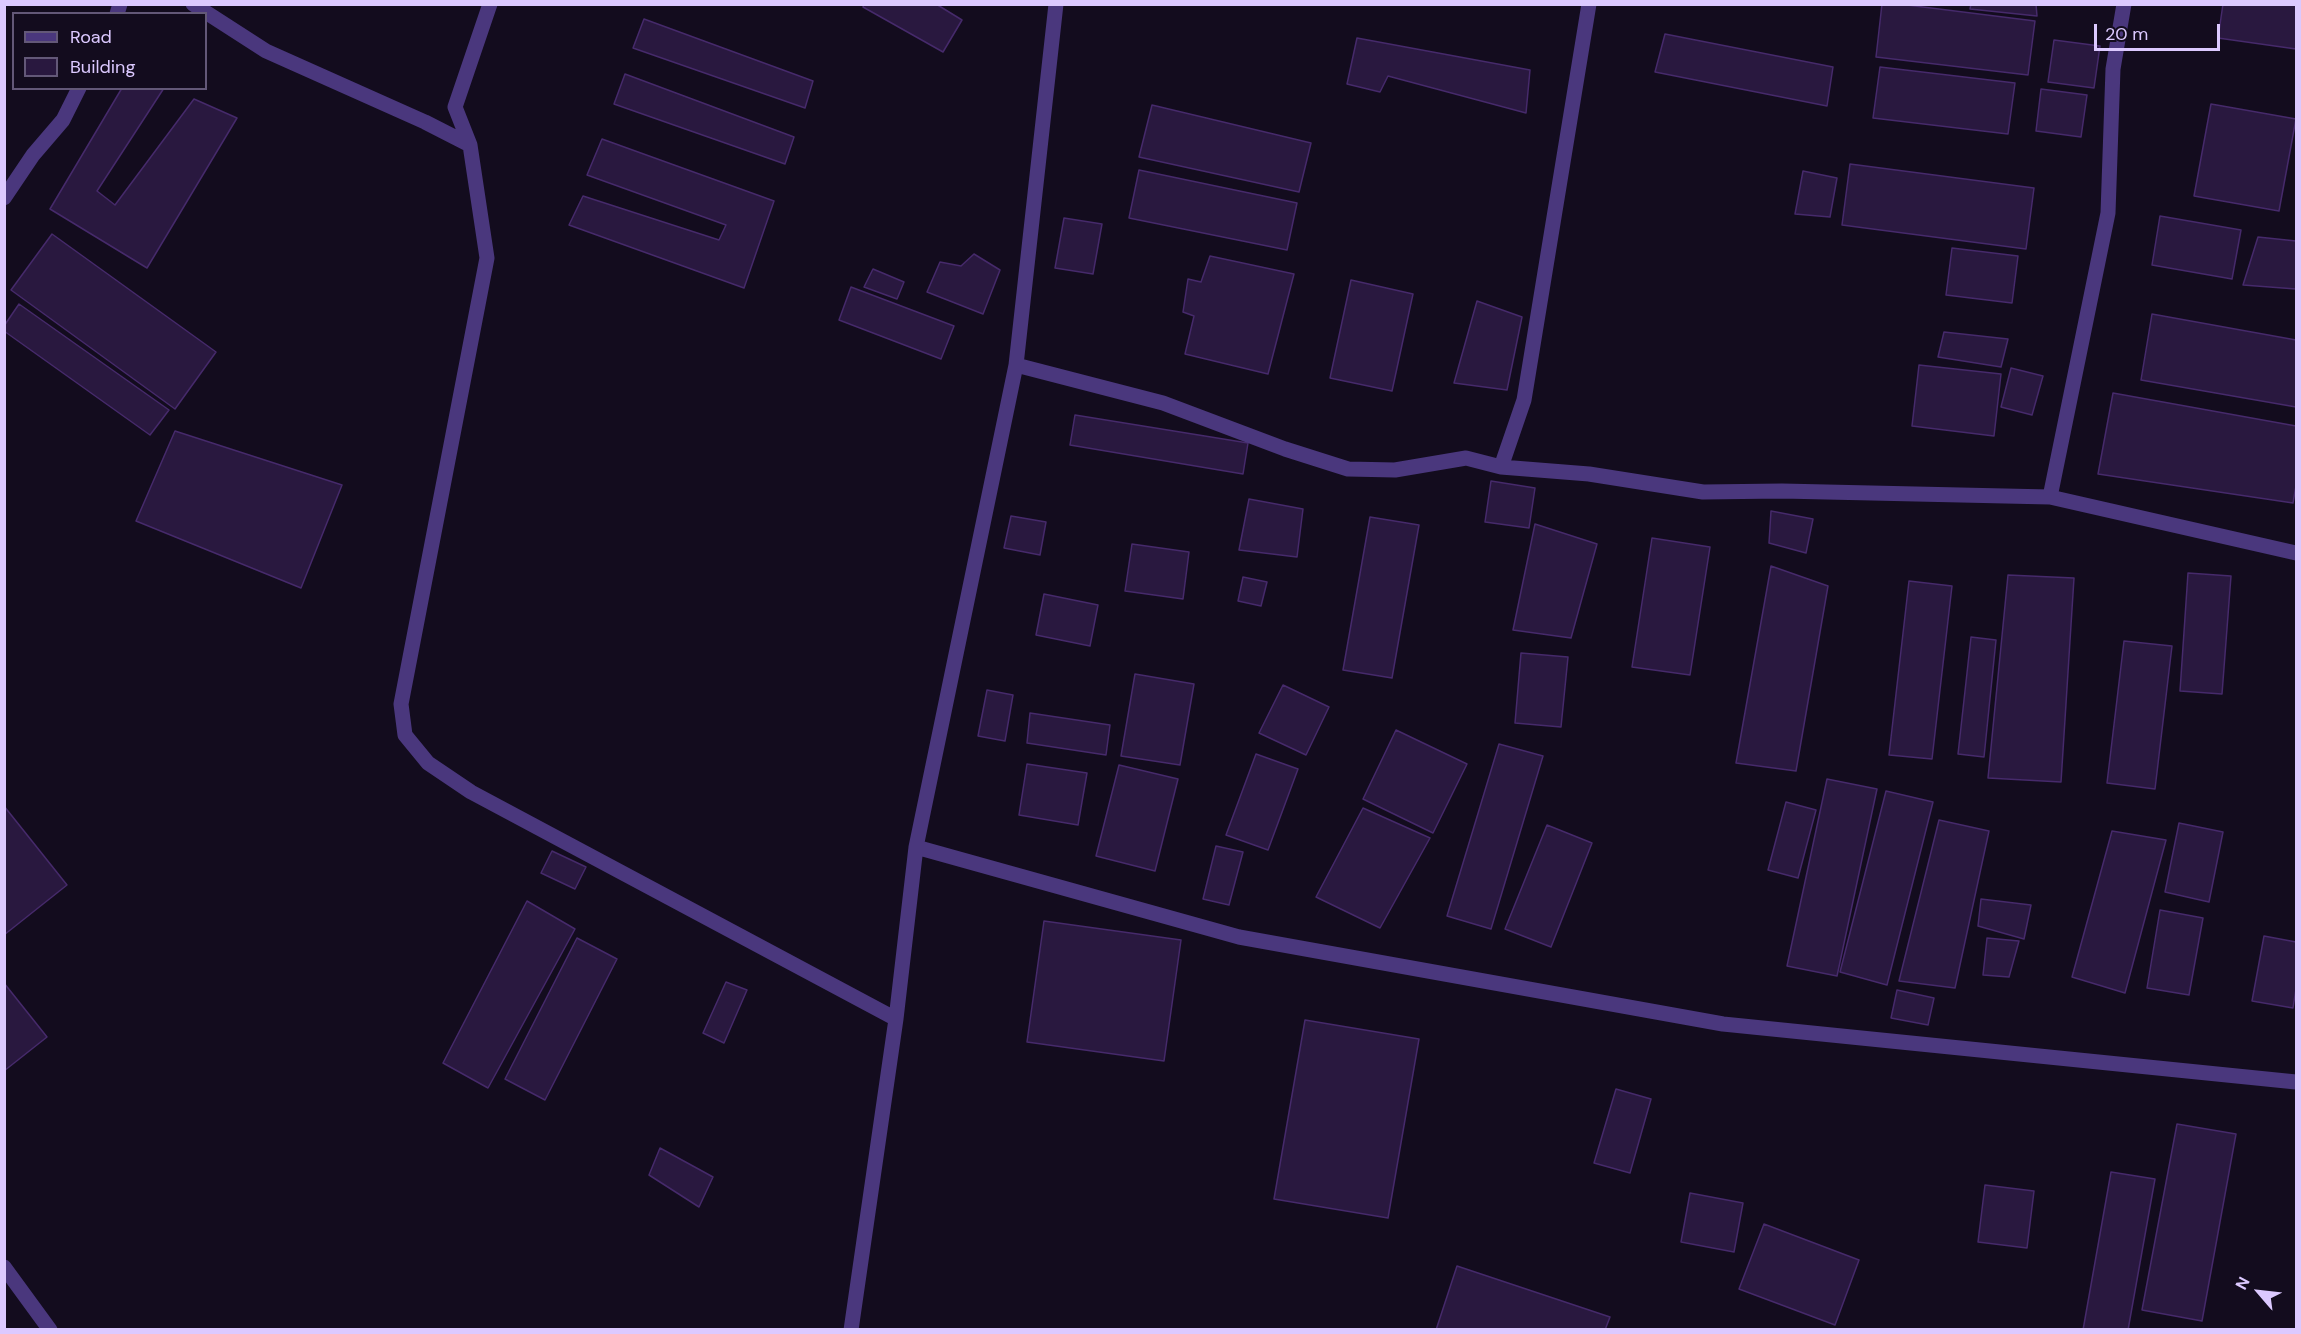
<!DOCTYPE html>
<html>
<head>
<meta charset="utf-8">
<style>
  body { margin:0 }
  #map { position:relative; width:2301px; height:1334px; overflow:hidden; background:#130c1e; font-family:"DM Sans",sans-serif }
  canvas { display:block }
  .frame { position:absolute; inset:0; border:6px solid #dcc9ff; pointer-events:none }
  .legend { position:absolute; left:12px; top:12px; width:195px; height:78px; box-sizing:border-box; background:#130c1e; border:2px solid #635878; margin:0; padding:8px 10px; list-style:none; font-size:18px; color:#dcc9ff }
  .legend li { display:flex; align-items:center; gap:12px; height:30px }
  .legend b { width:30px; border:2px solid #635878 }
  .north { position:absolute; left:2229px; top:1262px; width:60px; height:60px; -webkit-text-stroke:4px #130c1e; paint-order:stroke; rotate:298deg; font-size:16px; font-weight:700; line-height:24px; text-align:center; color:#dcc9ff }
  .north::after { content:''; display:block; margin:auto; width:21px; height:27px; background:#dcc9ff; clip-path:polygon(50% 0,100% 100%,50% 72%,0 100%) }
  .scale { position:absolute; left:2094px; top:24px; width:126px; height:27px; box-sizing:border-box; border:3px solid #dcc9ff; border-top:0; padding-left:8px; font-size:18px; line-height:21px; white-space:nowrap; color:#dcc9ff; -webkit-text-stroke:4px #130c1e; paint-order:stroke }
</style>
</head>
<body>
<div id="map">
<canvas width="2301" height="1334"></canvas>
<div class="frame"></div>
<ul class="legend">
<li><b style="height:8px;background:#4a377d"></b>Road</li>
<li><b style="height:16px;background:#29183f"></b>Building</li>
</ul>
<div class="north">N</div>
<div class="scale">20 m</div>
</div>
<script>
const context = document.querySelector('canvas').getContext('2d');
context.lineJoin = 'round';
function fill(path, color) { context.fillStyle = color; context.fill(path, 'evenodd'); }
function strokePath(path, color, width, dash) { context.strokeStyle = color; context.lineWidth = width; context.lineCap = dash ? 'butt' : 'round'; context.setLineDash(dash || []); context.stroke(path); }
const building = new Path2D(`
  M864,4h72l26,16 -19,32 -80,-45z
  M1882,4h17l136,17 -7,54 -152,-18z
  M1971,4h65l1,12 -67,-7z
  M2223,4h73v45l-78,-11z
  M644,19l169,62 -8,27 -172,-60z
  M1665,34l168,33 -6,39 -172,-34z
  M1357,38l173,32 -4,43 -138,-37 -8,16 -33,-8z
  M2054,40l46,6 -6,42 -46,-6z
  M1880,67l135,16 -7,51 -135,-16z
  M625,74l169,63 -9,27 -171,-60z
  M122,88h42l-67,103 18,14 79,-106 43,19 -90,150 -97,-59z
  M2041,89l46,6 -6,42 -45,-6z
  M2211,104l85,15 -17,92 -85,-15z
  M1152,105l159,38 -12,49 -160,-35z
  M602,139l172,62 -30,87 -175,-63 14,-29 136,44 7,-15 -139,-50z
  M1850,164l184,24 -8,61 -184,-24z
  M1139,170l158,33 -10,47 -158,-32z
  M1803,171l34,7 -7,39 -35,-3z
  M2160,216l81,14 -9,49 -80,-14z
  M1064,218l38,6 -9,50 -38,-6z
  M52,234l164,118 -41,57 -164,-119z
  M2258,237l38,4v48l-53,-4z
  M1952,248l66,8 -6,47 -66,-8z
  M974,254l26,16 -17,44 -56,-22 13,-30 21,4z
  M1210,256l84,18 -26,100 -83,-20 9,-38 -11,-4 5,-33 13,3z
  M873,269l31,13 -7,17 -33,-12z
  M1351,280l62,14 -21,97 -62,-13z
  M851,287l103,39 -13,33 -102,-39z
  M1477,301l45,16 -15,73 -53,-7z
  M19,304l150,106 -19,25 -146,-104v-5z
  M2152,314l144,26v67l-155,-27z
  M1944,332l64,7 -7,28 -63,-10z
  M1919,365l82,9 -7,62 -82,-10z
  M2011,368l32,8 -11,39 -31,-8z
  M2113,393l183,33v60l-3,17 -195,-29z
  M1075,415l173,28 -5,31 -173,-29z
  M175,431l167,54 -41,103 -165,-67z
  M1491,481l44,7 -6,40 -44,-6z
  M1249,499l54,10 -6,48 -58,-7z
  M1771,511l42,8 -7,34 -37,-10z
  M1011,516l35,6 -6,33 -36,-7z
  M1370,517l49,8 -27,153 -49,-8z
  M1535,524l62,20 -26,94 -58,-8z
  M1652,538l58,9 -20,128 -58,-8z
  M1132,544l57,8 -6,47 -58,-8z
  M1771,566l57,20 -32,185 -60,-8z
  M2188,573l43,3 -9,118 -42,-3z
  M2008,575l66,3 -13,204 -73,-4z
  M1243,577l24,5 -6,24 -23,-5z
  M1909,581l43,5 -20,173 -43,-4z
  M1044,594l54,11 -8,41 -54,-11z
  M1971,637l25,3 -12,117 -26,-3z
  M2124,641l48,5 -17,143 -48,-6z
  M1521,653l47,4 -7,70 -46,-4z
  M1135,674l59,10 -14,81 -59,-9z
  M1283,685l46,22 -23,48 -47,-22z
  M987,690l26,5 -8,46 -27,-5z
  M1030,713l80,12 -4,30 -79,-12z
  M1396,730l71,34 -34,69 -70,-34z
  M1499,744l44,12 -52,173 -44,-13z
  M1256,754l42,15 -30,81 -42,-15z
  M1027,764l60,9 -9,52 -59,-10z
  M1119,765l59,14 -23,92 -59,-15z
  M1827,779l50,10 -40,187 -50,-10z
  M1886,791l47,11 -46,183 -47,-13z
  M1786,802l30,8 -18,68 -30,-8z
  M4,806l63,79 -63,50z
  M1363,808l67,30 -50,90 -64,-31z
  M1939,820l50,11 -34,157 -56,-7z
  M2179,823l44,9 -14,70 -44,-10z
  M1547,825l45,18 -41,104 -46,-18z
  M2112,831l54,9 -41,153 -53,-16z
  M1216,846l27,6 -14,53 -26,-6z
  M552,851l34,16 -11,22 -34,-16z
  M1981,899l50,6 -7,34 -46,-13z
  M527,901l48,28 -87,159 -45,-25z
  M2160,910l43,8 -14,77 -42,-7z
  M1044,921l137,19 -17,121 -137,-19z
  M2264,936l32,6v47l-3,19 -41,-7z
  M577,938l40,21 -72,141 -40,-21z
  M1987,938l32,3 -10,36 -26,-2z
  M726,982l21,8 -23,53 -21,-10z
  M4,983l43,54 -43,34z
  M1897,990l37,8 -6,27 -37,-7z
  M1305,1020l114,19 -31,179 -114,-19z
  M1616,1089l35,10 -21,74 -36,-10z
  M2177,1124l59,10 -34,187 -60,-11z
  M660,1148l53,29 -14,30 -50,-32z
  M2111,1172l44,7 -27,151h-45z
  M1985,1185l49,6 -7,57 -49,-6z
  M1690,1193l53,10 -9,49 -53,-10z
  M1764,1224l95,36 -24,65 -96,-36z
  M1457,1266l153,51 -5,13h-169z`);
fill(building, '#29183f');
strokePath(building, '#462a6b', 1.5);
strokePath(new Path2D(`
  M193,4l73,47 159,71 45,23 -15,-38 35,-103
  M117,14l3,-10
  M470,145l17,113 -86,446 4,31 23,28 43,29 425,227 -45,311
  M4,198l29,-43 30,-35 16,-32
  M1016,365l147,38 122,46 63,20 47,1 71,-12 35,9 23,-67 65,-396
  M1501,467l88,7 114,18 79,-1 268,6 246,56
  M2050,497l58,-284 5,-144 11,-65
  M916,847l323,90 484,87 573,58
  M896,1019l20,-172 100,-482 40,-361
  M4,1267l46,63`), '#4a377d', 15);
</script>
</body>
</html>
